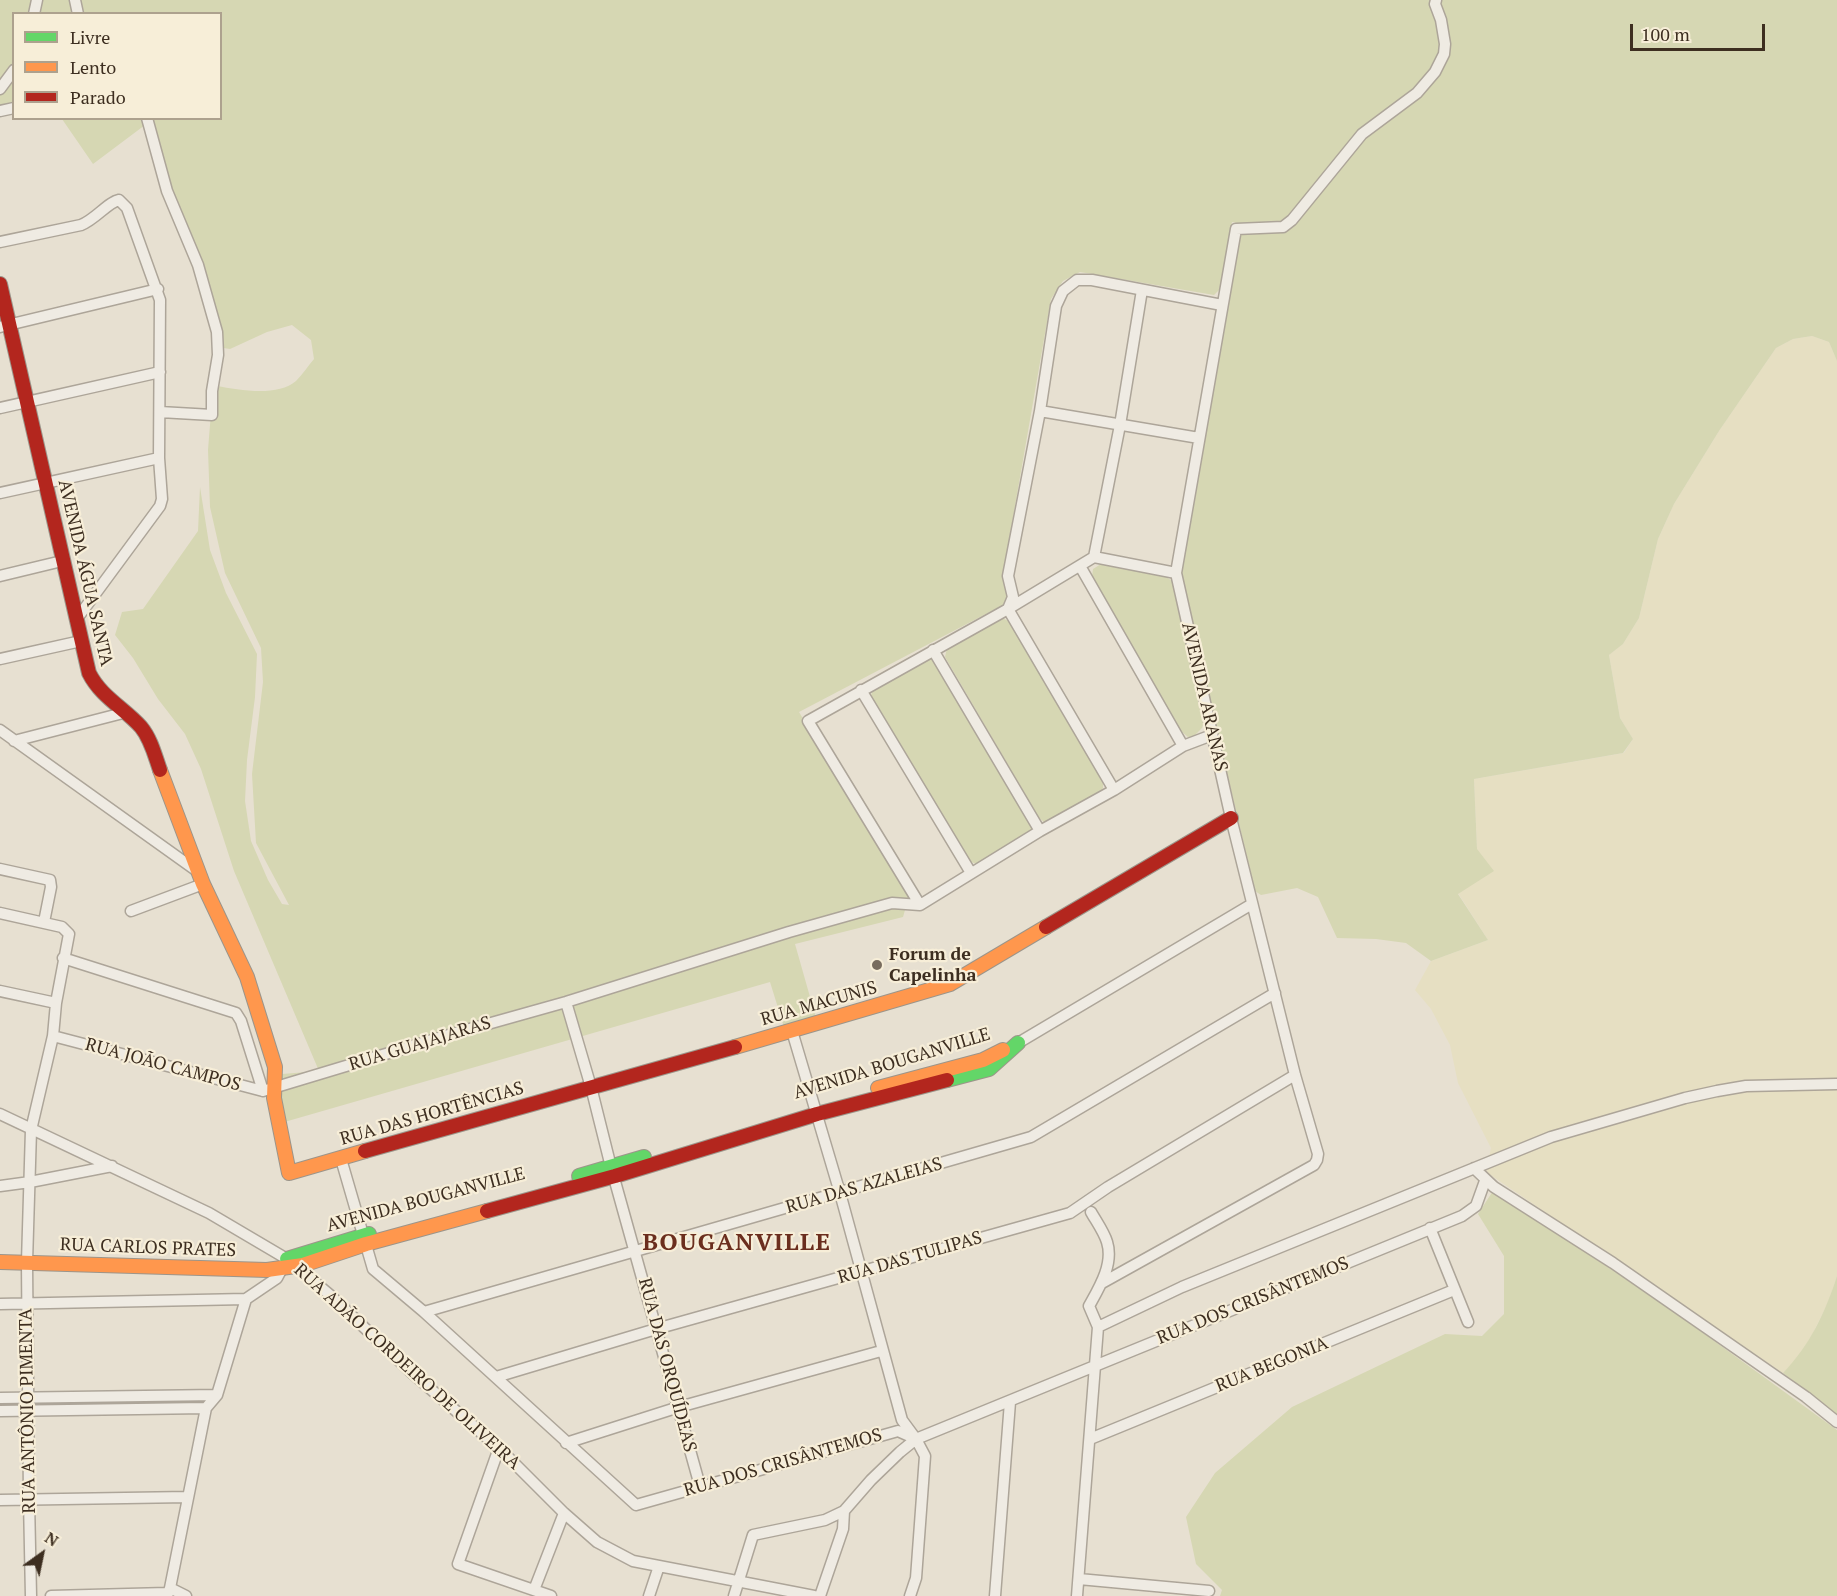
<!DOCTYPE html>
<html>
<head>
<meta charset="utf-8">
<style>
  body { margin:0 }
  #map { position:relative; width:1837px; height:1596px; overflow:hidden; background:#e7e0d1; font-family:"PT Serif",serif }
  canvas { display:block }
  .legend { position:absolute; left:12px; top:12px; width:210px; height:108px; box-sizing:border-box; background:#f7eed8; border:2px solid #ada18e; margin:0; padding:8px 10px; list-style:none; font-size:18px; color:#3d2e20 }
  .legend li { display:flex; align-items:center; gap:12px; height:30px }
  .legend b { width:30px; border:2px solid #ada18e }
  .north { position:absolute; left:12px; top:1524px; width:60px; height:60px; -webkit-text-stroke:4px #f7eed8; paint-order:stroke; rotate:33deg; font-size:16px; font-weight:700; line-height:24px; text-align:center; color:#3d2e20 }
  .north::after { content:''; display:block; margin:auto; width:21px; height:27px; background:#3d2e20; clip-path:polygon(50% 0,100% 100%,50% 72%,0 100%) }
  .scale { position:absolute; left:1630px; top:24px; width:135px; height:27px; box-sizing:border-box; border:3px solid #3d2e20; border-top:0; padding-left:8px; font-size:18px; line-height:21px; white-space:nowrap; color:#3d2e20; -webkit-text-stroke:4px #f7eed8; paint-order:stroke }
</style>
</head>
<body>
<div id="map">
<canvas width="1837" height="1596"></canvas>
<ul class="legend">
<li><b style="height:8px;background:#63d668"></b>Livre</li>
<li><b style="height:8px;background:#ff974d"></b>Lento</li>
<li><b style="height:8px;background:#b3261e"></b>Parado</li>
</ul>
<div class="north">N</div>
<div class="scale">100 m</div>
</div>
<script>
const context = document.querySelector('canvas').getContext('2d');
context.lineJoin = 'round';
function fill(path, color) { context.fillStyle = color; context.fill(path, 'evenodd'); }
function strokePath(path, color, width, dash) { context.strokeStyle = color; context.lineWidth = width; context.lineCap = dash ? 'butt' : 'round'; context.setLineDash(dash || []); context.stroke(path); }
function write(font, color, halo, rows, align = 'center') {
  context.font = font + ' "PT Serif",serif'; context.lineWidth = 4.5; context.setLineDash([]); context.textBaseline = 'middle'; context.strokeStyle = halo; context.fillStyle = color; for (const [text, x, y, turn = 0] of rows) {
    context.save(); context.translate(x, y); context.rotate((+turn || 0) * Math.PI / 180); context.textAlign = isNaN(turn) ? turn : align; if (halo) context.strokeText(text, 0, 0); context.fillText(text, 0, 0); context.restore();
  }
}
fill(new Path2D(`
  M1812,336l17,6 8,19v915l-9,27 -16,32 -13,22 -16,16 -297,-201 5,-24 -33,-65 -8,-38 -19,-36 -16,-19 16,-29 57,-21 -30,-47 19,-44 -3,-70 150,-26 9,-14 -13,-21 -11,-63 14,-11 16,-26 19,-79 16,-35 45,-73 57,-83 17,-9z`), '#e6dfc2');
fill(new Path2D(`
  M0,0h1837v361l-8,-19 -17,-6 -19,3 -17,9 -57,83 -45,73 -16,35 -19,79 -16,26 -14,11 11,63 13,21 -10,14 -149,26 3,70 17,22 -36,23 30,46 -57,21 -25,-18 -30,-4 -39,-1 -19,-41 -21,-9 -36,7 -6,-4 -75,-317 62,-350 -10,-2 -12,67 -6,6 -134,-23 -17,9 -12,18 -48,276 4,22 -4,8 -204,107 110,184 -6,21 -108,27 21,74 -32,9 -14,-45 -489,141 -3,-26 4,-23 37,-3 -85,-200 -33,-102 -16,-35 -27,-35 -25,-41 -18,-23 7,-23 21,-3 55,-78 2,-44 10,63 16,43 31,61 -2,43 -8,63 -2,41 6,40 17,39 14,24 7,1 -33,-62 -4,-69 11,-92 -2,-34 -36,-75 -15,-66 -2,-57 4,-50 5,-14c22,4 61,11 79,-5 6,-6 12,-15 18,-22l-3,-19 -19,-15 -25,7 -37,17 -13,-2 -68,-225 -56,42 -31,-45 158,-1v-104h-206l-1,89 -13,3z
  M1101,564l64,12 7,5 32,141 -2,6 -9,9h-5l-7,-6 -87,-150 -2,-4 1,-8z
  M1002,618l9,4 92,161v5l-3,5 -53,28 -3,1 -5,-4 -94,-161 2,-9z
  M929,658l5,2 98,168 -1,3 -54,33 -9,-3 -5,-7 -92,-158 2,-7z
  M1493,1191l166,110 178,129v166h-617l2,-6 -26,-26 -10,-47 29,-44 77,-66 153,-73 37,2 22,-22v-58l-26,-42z
  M1837,1276v139l-54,-42c27,-28 42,-60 54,-97z`), '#d6d7b3');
const street = new Path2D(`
  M75,0l3,14
  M34,14l3,-14
  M0,89l14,-19
  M0,111l14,-3
  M147,118l20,73 31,74 19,67 1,23 -6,36v24l-52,-3
  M0,242l81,-17c15,-6 27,-23 38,-25l8,8 33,92 -1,158 3,41 -2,7 -84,114
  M0,327l158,-38
  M0,408l160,-36
  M1040,411l159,27
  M0,493l159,-35
  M1094,557l26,-132 22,-135
  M1080,566l103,180
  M0,576l62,-15
  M933,650l107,181
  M0,659l81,-18
  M861,690l110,183
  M0,730l197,141
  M14,741l109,-28
  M1114,790l-106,-181 5,-12 -5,-21 32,-165 16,-105 7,-15 14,-11h15l130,25
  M0,869l50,11 1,7 -7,35
  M920,905l-112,-184 200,-112 86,-52 82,16
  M131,911l72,-27
  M0,913l62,14 7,7 -13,69 -3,33 -22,94 -4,132 2,238 2,96
  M63,958l173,55 5,8 22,70
  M0,991l56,12
  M566,1002l25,85 20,80 89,319
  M792,1031l48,162 62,227 14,19 9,17 -9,122 -6,18
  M53,1036l210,55 189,-57 114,-32 223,-70 103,-29 28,2 120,-74 74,-41 69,-44 29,-11
  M1018,1043l234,-139
  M0,1114l209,99 78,46 43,36 82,78 87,75 65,65 33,29 36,19 181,35
  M341,1159l32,110 51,43 212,193 262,-74 18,8 546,-223 14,-10 9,-25
  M1474,1168l20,19 119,76 193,134 31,25
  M0,1186l30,-4 82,-16
  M1430,1228l38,94
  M1102,1283l212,-118 3,-5 1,-6 -23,-79 -64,-257 -55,-245 60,-344 47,-2 9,-7 70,-86 55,-41 18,-21 9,-18 1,-10 -4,-24 -6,-16 1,-4
  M0,1304l246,-5
  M424,1312l607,-175 244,-144
  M1098,1327l84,-40 369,-150 134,-39 32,-7 29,-5 91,-2
  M496,1377l160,-48 414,-116 38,-26 187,-112
  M0,1398l217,-3
  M0,1411l206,-3
  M1090,1439l364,-149
  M566,1443l113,-36 202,-56
  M499,1448l-41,116 93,32
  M0,1500l188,-3
  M1079,1579l130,12
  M170,1588l16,8
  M534,1590l30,-77
  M51,1596l116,-3
  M167,1596l3,-8 36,-180 11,-13 29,-96 31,-21 7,-13
  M649,1596l10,-30
  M734,1596l19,-61 72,-15 19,-9 27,-31 29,-28 16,-13
  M820,1596l23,-67 1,-18
  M995,1596l15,-194
  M1077,1596l21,-269 -9,-21c10,-18 25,-42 18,-64 -3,-10 -11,-21 -16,-30`);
const fast = new Path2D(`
  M947,1080l42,-11 29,-26
  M579,1176l65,-19
  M287,1259l82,-25`);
const slow = new Path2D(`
  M160,770l43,114 44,93 28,90 -1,31 15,75 76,-22
  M735,1047l215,-63 96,-57
  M878,1088l105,-28 20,-10
  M0,1262l267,8 36,-5 63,-21 121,-33`);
const jam = new Path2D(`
  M0,284l89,389c12,24 35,35 52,54 10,12 14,29 19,43
  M1046,927l185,-109
  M365,1151l370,-104
  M487,1211l128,-35 202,-62 130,-34`);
strokePath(street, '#ada599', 13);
strokePath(fast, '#9c958a', 16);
strokePath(slow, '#9c958a', 16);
strokePath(jam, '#9c958a', 16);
strokePath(street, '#efebe3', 10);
strokePath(fast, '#63d668', 14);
strokePath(slow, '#ff974d', 14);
strokePath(jam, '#b3261e', 14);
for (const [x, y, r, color] of [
  [877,965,6,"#786c5e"]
]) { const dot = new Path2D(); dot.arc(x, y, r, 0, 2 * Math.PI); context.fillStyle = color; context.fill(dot); strokePath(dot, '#f7eed8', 2); }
write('18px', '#3d2e20', '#f7eed8', [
  ["AVENIDA ÁGUA SANTA",85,573,77],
  ["AVENIDA ARANAS",1204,697,77],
  ["RUA MACUNIS",819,1004,-16],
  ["RUA GUAJAJARAS",420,1044,-17],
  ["AVENIDA BOUGANVILLE",892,1064,-17],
  ["RUA JOÃO CAMPOS",163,1065,15],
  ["RUA DAS HORTÊNCIAS",432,1114,-16],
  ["RUA DAS AZALEIAS",864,1186,-16],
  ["AVENIDA BOUGANVILLE",426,1200,-15],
  ["RUA CARLOS PRATES",148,1248,2],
  ["RUA DAS TULIPAS",910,1258,-16],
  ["RUA DOS CRISÂNTEMOS",1253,1301,-22],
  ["RUA DAS ORQUÍDEAS",667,1365,75],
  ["RUA BEGONIA",1272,1365,-22],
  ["RUA ADÃO CORDEIRO DE OLIVEIRA",407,1367,42],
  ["RUA ANTÔNIO PIMENTA",28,1411,-91],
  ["RUA DOS CRISÂNTEMOS",783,1463,-16]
]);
write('bold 18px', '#3d2e20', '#f7eed8', [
  ["Forum de",889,955],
  ["Capelinha",889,976]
], 'left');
context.letterSpacing = '1.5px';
write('bold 24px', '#6b2e1e', '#f7eed8', [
  ["BOUGANVILLE",737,1243]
]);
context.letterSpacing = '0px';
</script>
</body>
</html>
